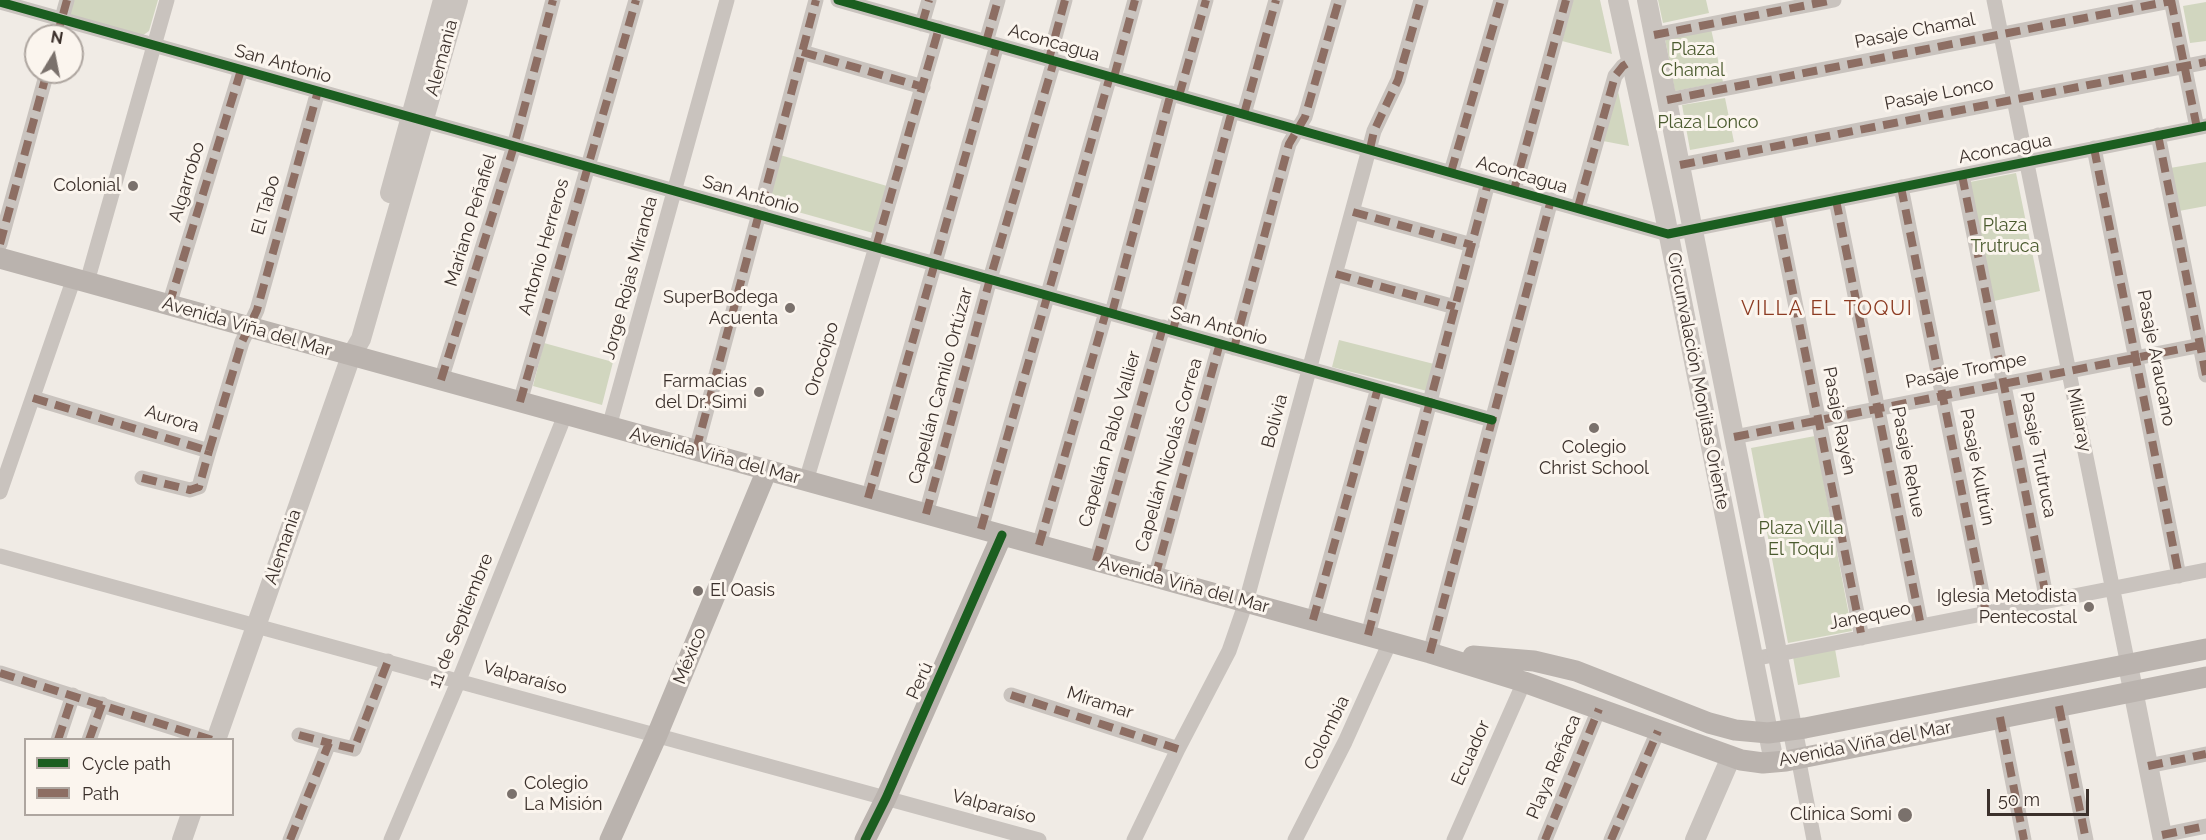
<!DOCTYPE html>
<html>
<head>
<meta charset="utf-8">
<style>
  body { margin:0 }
  #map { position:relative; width:2206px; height:840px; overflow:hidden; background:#f0ebe5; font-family:Raleway,sans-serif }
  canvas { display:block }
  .legend { position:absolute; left:24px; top:738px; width:210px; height:78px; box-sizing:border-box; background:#fbf5ee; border:2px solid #aea6a0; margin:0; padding:8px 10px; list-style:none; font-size:18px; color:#3b302b }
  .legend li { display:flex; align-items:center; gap:12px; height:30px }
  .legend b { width:30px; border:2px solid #aea6a0 }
  .north { position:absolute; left:24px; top:24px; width:60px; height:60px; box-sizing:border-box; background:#fbf5ee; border:2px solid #aea6a0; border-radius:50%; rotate:10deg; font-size:16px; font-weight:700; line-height:24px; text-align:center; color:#3b302b }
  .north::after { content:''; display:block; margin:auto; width:21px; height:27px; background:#7a716c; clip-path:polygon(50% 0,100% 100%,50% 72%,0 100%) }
  .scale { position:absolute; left:1987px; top:789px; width:102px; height:27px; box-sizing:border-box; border:3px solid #3b302b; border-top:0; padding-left:8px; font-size:18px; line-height:21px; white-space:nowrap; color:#3b302b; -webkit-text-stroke:4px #fbf5ee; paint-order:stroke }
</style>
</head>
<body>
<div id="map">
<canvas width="2206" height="840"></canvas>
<ul class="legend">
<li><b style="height:8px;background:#1b5e20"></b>Cycle path</li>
<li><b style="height:8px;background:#8d6e63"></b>Path</li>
</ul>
<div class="north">N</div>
<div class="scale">50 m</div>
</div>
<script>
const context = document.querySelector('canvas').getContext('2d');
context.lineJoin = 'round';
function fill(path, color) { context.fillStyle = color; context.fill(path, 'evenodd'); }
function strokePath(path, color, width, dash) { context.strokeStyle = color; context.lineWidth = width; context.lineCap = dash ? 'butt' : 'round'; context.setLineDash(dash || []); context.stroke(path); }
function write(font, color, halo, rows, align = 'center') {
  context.font = font + ' Raleway,sans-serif'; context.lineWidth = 6; context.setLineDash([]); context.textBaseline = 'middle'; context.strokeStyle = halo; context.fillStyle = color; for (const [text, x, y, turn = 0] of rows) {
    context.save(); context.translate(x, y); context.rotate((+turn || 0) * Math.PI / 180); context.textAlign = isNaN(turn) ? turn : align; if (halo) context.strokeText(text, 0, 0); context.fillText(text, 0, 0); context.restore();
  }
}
fill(new Path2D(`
  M73,0h85l-9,31 -7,5 -73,-20z
  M1573,0h27l12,54 -50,-13z
  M1658,0h48l3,13 -46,10z
  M2206,2v39l-16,2 -7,-37z
  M1711,29l12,53 -48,9 -10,-52z
  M1618,91l11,55 -26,-5z
  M1725,98l9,44 -44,8 -8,-45z
  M780,155l107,31 -14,47 -107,-30z
  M2206,162v44l-27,5 -9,-43z
  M2016,173l24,118 -46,10 -24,-119z
  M1339,340l95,24 -7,27 -95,-24z
  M544,343l69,19 -11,43 -69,-19z
  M1815,436l37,195 -64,12 -37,-195z
  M1835,649l5,28 -42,8 -5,-28z`), '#d1d6bf');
strokePath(new Path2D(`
  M838,0l830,234 538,-108
  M1994,0l134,665
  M2171,0l26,128
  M0,2l1492,418
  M922,24l7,-24
  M1654,35l180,-35
  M57,36l10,-36
  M986,42l12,-42
  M802,52l121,35
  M1049,59l16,-59
  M1114,77l21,-77
  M1179,96l27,-96
  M1667,100l504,-99
  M1244,114l32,-114
  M2158,135l48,240
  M2094,148l85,428
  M1680,165l526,-103
  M1451,172l50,-172
  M1962,175l85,426
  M1901,187l85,426
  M1514,190l52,-190
  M1836,200l85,426
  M1578,207l37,-131 8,-10 8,-5
  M1353,212l119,33
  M1777,212l85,426
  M0,244l47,-172
  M1336,274l119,33
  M87,282l80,-282
  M169,305l72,-235
  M1112,313l59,-220
  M1173,330l59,-219
  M1234,348l55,-204 16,-27 34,-117
  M441,380l73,-234 39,-146
  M33,398l176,53 33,-109 15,-32 61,-219
  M520,402l116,-402
  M609,427l118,-427
  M1734,437l472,-93
  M696,450l120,-450
  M142,478l48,12 9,-3 10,-36
  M806,481l70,-234 63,-219
  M0,492l74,-214
  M868,498l129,-453
  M926,514l64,-235 64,-218
  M981,529l129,-453
  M1039,545l67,-233
  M0,556l1039,284
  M1096,561l67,-234
  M1155,577l65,-234
  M1313,620l65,-232
  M1368,635l120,-452
  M1430,653l121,-453
  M1753,659l453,-89
  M0,673l212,67
  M1011,695l167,54
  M2059,706l27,134
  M2000,717l24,123
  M299,735l30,8
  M58,740l15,-45
  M89,740l13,-36
  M1798,757l16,83
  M2148,766l58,-12
  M2162,835l44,-9
  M290,840l39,-97 25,6 34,-88
  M391,840l68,-160 106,-265
  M1134,840l44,-91 51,-98 17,-49 128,-471 24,-51 23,-80
  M1295,840l50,-98 45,-100
  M1454,840l70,-158
  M1545,840l54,-131
  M1611,840l47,-109`), '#c9c3be', 15);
strokePath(new Path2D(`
  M1618,0l46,211 110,551
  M1647,0l151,757
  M390,193l53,-193
  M2128,665l35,175
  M216,740l135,-384 10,-17 97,-339
  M182,840l9,-26
  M1695,840l36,-83`), '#c9c3be', 20);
strokePath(new Path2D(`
  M0,258l1430,395 94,29 217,78 22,3 23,-2 420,-84
  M1473,656l61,5 42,10 133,52 26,7 33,3 37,-5 401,-79
  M610,840l47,-105 110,-265
  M865,840l21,-42 116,-263`), '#bab3ae', 21);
strokePath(new Path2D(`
  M2171,0l26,128
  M922,24l7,-24
  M1654,35l180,-35
  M57,36l10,-36
  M986,42l12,-42
  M802,52l121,35
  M1049,59l16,-59
  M1114,77l21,-77
  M1179,96l27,-96
  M1667,100l504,-99
  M1244,114l32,-114
  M2158,135l48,240
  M2094,148l85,428
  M1370,149l4,-18 24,-51 23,-80
  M1680,165l526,-103
  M1451,172l50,-172
  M1962,175l85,426
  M1901,187l85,426
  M1514,190l52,-190
  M1836,200l85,426
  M1578,207l37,-131 8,-10 8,-5
  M1353,212l119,33
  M1777,212l85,426
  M0,244l47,-172
  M876,247l63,-219
  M1336,274l119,33
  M169,305l72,-235
  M1112,313l59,-220
  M1173,330l59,-219
  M1234,348l55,-204 16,-27 34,-117
  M441,380l73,-234 39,-146
  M33,398l176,53 33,-109 15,-32 61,-219
  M520,402l116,-402
  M1734,437l472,-93
  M696,450l120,-450
  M142,478l48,12 9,-3 10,-36
  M868,498l129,-453
  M926,514l64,-235 64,-218
  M981,529l129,-453
  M1039,545l67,-233
  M1096,561l67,-234
  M1155,577l65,-234
  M1313,620l65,-232
  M1368,635l120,-452
  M1430,653l121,-453
  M0,673l212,67
  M1011,695l167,54
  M2059,706l27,134
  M2000,717l24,123
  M299,735l30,8
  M58,740l15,-45
  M89,740l13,-36
  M2148,766l58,-12
  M2162,835l44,-9
  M290,840l39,-97 25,6 34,-88
  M1545,840l54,-131
  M1611,840l47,-109`), '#8d6e63', 8, [15, 8]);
strokePath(new Path2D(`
  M838,0l830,234 538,-108
  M0,2l1492,418
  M865,840l21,-42 116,-263`), '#1b5e20', 9);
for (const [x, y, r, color] of [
  [133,186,6,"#7a716c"],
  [790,308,6,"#7a716c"],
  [759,392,6,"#7a716c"],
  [1594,428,6,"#7a716c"],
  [698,591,6,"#7a716c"],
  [2089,607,6,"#7a716c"],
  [512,794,6,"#7a716c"],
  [1905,815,8,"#7a716c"]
]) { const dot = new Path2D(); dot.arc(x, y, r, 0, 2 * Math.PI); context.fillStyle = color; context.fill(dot); strokePath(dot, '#fbf5ee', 2); }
write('18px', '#3b302b', '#fbf5ee', [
  ["Pasaje Chamal",1915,31,-11],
  ["Aconcagua",1054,43,16],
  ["Alemania",442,58,-75],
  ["San Antonio",283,64,16],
  ["Pasaje Lonco",1939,94,-11],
  ["Aconcagua",2005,149,-11],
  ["Aconcagua",1522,175,16],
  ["Algarrobo",187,182,-73],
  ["San Antonio",751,195,16],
  ["El Tabo",266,205,-74],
  ["Mariano Peñafiel",471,220,-73],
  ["Antonio Herreros",544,247,-74],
  ["Jorge Rojas Miranda",630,278,-75],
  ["San Antonio",1219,326,16],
  ["Avenida Viña del Mar",247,327,16],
  ["Pasaje Araucano",2156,358,79],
  ["Orocoipo",822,359,-73],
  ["Pasaje Trompe",1966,371,-11],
  ["Circunvalación Monjitas Oriente",1698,381,79],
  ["Capellán Camilo Ortúzar",941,386,-75],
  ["Aurora",172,419,17],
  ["Millaray",2079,420,79],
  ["Bolivia",1275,421,-75],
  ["Pasaje Rayén",1839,421,79],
  ["Capellán Pablo Vallier",1110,439,-74],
  ["Capellán Nicolás Correa",1169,455,-74],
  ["Pasaje Trutruca",2038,455,79],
  ["Avenida Viña del Mar",715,456,15],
  ["Pasaje Rehue",1908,462,79],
  ["Pasaje Kultrún",1977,467,79],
  ["Alemania",283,547,-71],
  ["Avenida Viña del Mar",1184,585,15],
  ["Janequeo",1870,616,-11],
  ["11 de Septiembre",461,621,-68],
  ["México",690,656,-68],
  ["Valparaíso",525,678,15],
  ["Perú",920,681,-66],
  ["Miramar",1100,703,18],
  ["Colombia",1327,733,-64],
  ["Avenida Viña del Mar",1865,744,-11],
  ["Ecuador",1471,753,-66],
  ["Playa Reñaca",1554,767,-67],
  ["Valparaíso",994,807,15]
]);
write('18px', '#4a5a2e', '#fbf5ee', [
  ["Plaza",1693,50],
  ["Chamal",1693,71],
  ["Plaza Lonco",1708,123],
  ["Plaza",2005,226],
  ["Trutruca",2005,247],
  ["Plaza Villa",1801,529],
  ["El Toqui",1801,550]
]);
write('18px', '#3b302b', '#fbf5ee', [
  ["Colonial",121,186],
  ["SuperBodega",778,298],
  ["Acuenta",778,319],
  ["Farmacias",747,382],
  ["del Dr. Simi",747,403],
  ["Colegio",1594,448,"center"],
  ["Christ School",1594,469,"center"],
  ["El Oasis",710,591,"left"],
  ["Iglesia Metodista",2077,597],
  ["Pentecostal",2077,618],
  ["Colegio",524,784,"left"],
  ["La Misión",524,805,"left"],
  ["Clínica Somi",1892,815]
], 'right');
context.letterSpacing = '1.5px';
write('20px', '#8c3b22', '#fbf5ee', [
  ["VILLA EL TOQUI",1827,309]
]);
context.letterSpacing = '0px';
</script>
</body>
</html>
